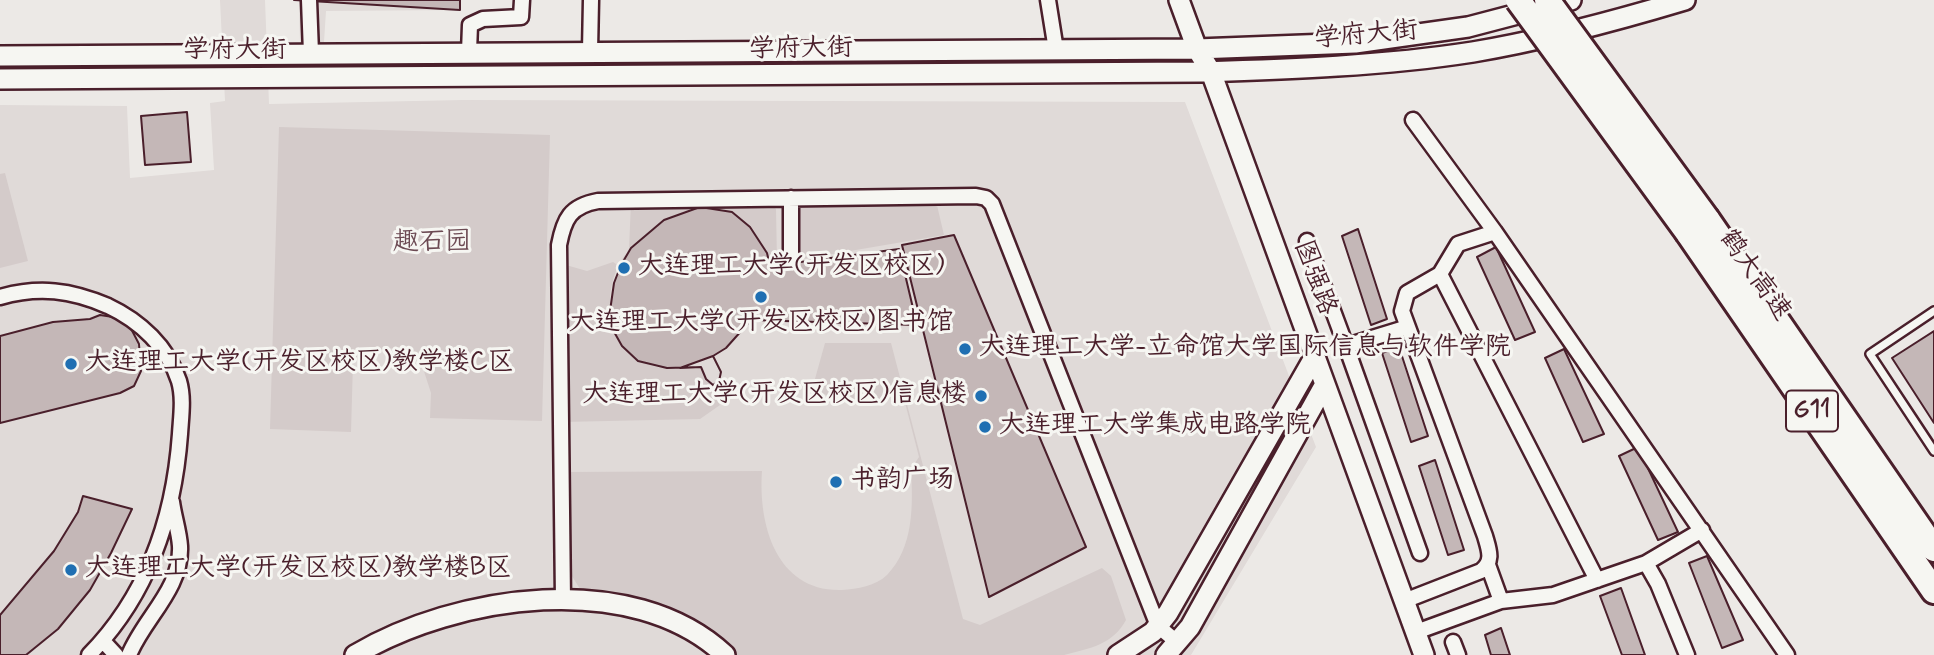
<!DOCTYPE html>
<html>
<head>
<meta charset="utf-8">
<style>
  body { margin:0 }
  canvas { display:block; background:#ece9e6 }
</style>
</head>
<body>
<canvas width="1934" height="655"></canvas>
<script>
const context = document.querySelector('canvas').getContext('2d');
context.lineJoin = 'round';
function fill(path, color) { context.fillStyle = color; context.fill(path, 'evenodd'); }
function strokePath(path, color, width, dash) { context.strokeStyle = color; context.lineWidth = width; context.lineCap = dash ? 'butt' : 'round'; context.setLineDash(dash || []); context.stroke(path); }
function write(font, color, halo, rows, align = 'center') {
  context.font = font + ' Mynerve,"LXGW WenKai TC",sans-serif'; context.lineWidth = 6; context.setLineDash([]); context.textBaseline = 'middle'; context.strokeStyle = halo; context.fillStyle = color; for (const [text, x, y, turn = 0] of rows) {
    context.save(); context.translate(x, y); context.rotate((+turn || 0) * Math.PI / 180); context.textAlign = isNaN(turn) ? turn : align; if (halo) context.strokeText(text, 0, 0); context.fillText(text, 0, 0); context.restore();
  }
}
fill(new Path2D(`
  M220,0h45l4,104 194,-4 722,2 131,345 -125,208h-1191v-550l127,1 3,72 84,-8 -4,-67 15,-2z
  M299,0h161v10l-134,1 -2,31 -24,1z`), '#e0dad8');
fill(new Path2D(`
  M279,127l271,8 -8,286 -112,-3 1,-25 -11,-34 -30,-11 -37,14 -2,70 -81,-3z
  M5,173l23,88 -28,7v-94z
  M936,201l8,34 -153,26 7,-59z
  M631,202l139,1 6,6 1,52 -9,1c-3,-18 -15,-32 -28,-43 -36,-30 -81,3 -108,28 -35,34 -28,105 21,119 16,4 33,2 48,1l19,38 -20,14 -138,3 4,-157 21,6 26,-9 6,4 10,-17z
  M825,343h66l72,276 17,6 122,-57 9,8 15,44c-14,25 -35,28 -62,35h-328c-46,-39 -95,-64 -156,-66l-13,-21 -1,-96 196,-1c-4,55 15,121 80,119 15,-1 34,-4 45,-15 27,-28 26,-70 24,-106l8,-12 -17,-66c-25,14 -68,16 -89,-5z`), '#d4cbca');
const building = new Path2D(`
  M294,0h166v10z
  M187,112l4,50 -46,3 -4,-49z
  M700,207l32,5 18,15 17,26 3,13 129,-17 18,76 -166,-5 -25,28 -13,8 8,16 -2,9 -6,4 -7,-6 -5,-12 -34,1 -29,-7 -16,-15 -9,-16 -3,-19 4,-28 7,-18 10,-17 33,-28z
  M1358,229l29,90 -16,6 -29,-89z
  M954,235l132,312 -97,50 -87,-352z
  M1496,247l39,85 -20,8 -38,-83z
  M100,315l26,4 13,25 2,27 -7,15 -14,7 -120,30v-87l53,-14 37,-3z
  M1934,331v92l-42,-65z
  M1399,347l29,89 -17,6 -29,-89z
  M1564,349l40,85 -21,8 -38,-84z
  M713,356l8,16 -2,9 -6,4 -7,-6 -5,-12 -21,1z
  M1638,447l40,85 -20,8 -39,-84z
  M1435,460l29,90 -16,5 -29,-89z
  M83,496l49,13 -21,44 -21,37 -32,39 -32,26h-26v-40l54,-64 24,-39z
  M1707,556l36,84 -21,8 -33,-85z
  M1621,588l24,67h-23l-22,-59z
  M1501,628l9,27h-19l-6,-20z`);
fill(building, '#c4b7b7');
strokePath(building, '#4a1f2b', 2);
const lane = new Path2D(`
  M1934,311l-64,43 64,97`);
const street = new Path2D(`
  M309,0l2,53
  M1048,0l8,50
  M590,51l1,-51
  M469,52l1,-27 13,-6 38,-2 1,-17
  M1413,120l82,112 292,423
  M791,198v63
  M1307,241l39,105
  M1440,274l157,306
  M0,297c39,-11 71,-7 108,9 32,15 60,41 71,75 5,17 2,36 1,53 -6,83 -32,161 -91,221
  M1408,327l-62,19 74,207
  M1646,563l56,-33
  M1488,565l13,36
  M563,600l-4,-355c5,-26 11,-39 39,-44l378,-5 10,2 6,6 166,422 20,17
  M1404,601l77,-30c13,-10 8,-21 4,-35l-83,-225 5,-18 33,-19 18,-30 37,-12
  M1416,632l85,-31 52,-6 93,-32 12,21 29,71
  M103,641l13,14
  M1453,642l5,13
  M129,655c15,-37 53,-66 51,-109 -1,-15 -6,-29 -8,-44`);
const secondary = new Path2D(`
  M1179,0l18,49 14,23 213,583
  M0,56l1197,-7 158,-6 113,-16 103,-27
  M0,79l1201,-7c91,-3 182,-6 272,-20 72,-12 142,-31 212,-52
  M355,655c101,-60 277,-87 370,0
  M1118,655l35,-23 15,-19 147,-257
  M1166,655l24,-28 135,-243`);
const highway = new Path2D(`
  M1707,219l227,330
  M1688,233l246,358`);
strokePath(lane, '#4a1f2b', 12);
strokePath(street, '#4a1f2b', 19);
strokePath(secondary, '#4a1f2b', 24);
strokePath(highway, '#4a1f2b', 30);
strokePath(lane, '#f6f6f2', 7);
strokePath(street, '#f6f6f2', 14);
strokePath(secondary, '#f6f6f2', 19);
strokePath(highway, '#f6f6f2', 24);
const highwayBridge = new Path2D(`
  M1518,0l170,233
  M1547,0l160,219`);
strokePath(highwayBridge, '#4a1f2b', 30, []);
strokePath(highwayBridge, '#f6f6f2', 24);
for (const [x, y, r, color] of [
  [624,268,7,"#1f6fb2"],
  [761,297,7,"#1f6fb2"],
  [965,349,7,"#1f6fb2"],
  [71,364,7,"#1f6fb2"],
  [981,396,7,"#1f6fb2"],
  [985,427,7,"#1f6fb2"],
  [836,482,7,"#1f6fb2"],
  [71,570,7,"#1f6fb2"]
]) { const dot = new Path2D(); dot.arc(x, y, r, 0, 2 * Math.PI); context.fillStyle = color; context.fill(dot); strokePath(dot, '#f6f6f2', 2.5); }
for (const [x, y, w] of [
  [1812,411,52]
]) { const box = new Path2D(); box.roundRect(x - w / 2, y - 20.5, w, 41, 5); context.fillStyle = '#f6f6f2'; context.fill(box); strokePath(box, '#4a1f2b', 2); }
write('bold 24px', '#4a1f2b', null, [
  ["G11",1812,411]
]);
write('26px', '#4a1f2b', '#f6f6f2', [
  ["学府大街",1366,36,-5],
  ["学府大街",801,50,-1],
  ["学府大街",235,52],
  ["鹤大高速",1754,276,55],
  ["图强路",1314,278,70]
]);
write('26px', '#6c4a53', '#f6f6f2', [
  ["趣石园",432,244]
]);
write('26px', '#4a1f2b', '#f6f6f2', [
  ["大连理工大学(开发区校区)",638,268],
  ["大连理工大学(开发区校区)图书馆",761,324,"center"],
  ["大连理工大学-立命馆大学国际信息与软件学院",979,349],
  ["大连理工大学(开发区校区)教学楼C区",85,364],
  ["大连理工大学(开发区校区)信息楼",967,396,"right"],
  ["大连理工大学集成电路学院",999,427],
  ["书韵广场",850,482],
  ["大连理工大学(开发区校区)教学楼B区",85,570]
], 'left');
</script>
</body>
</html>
